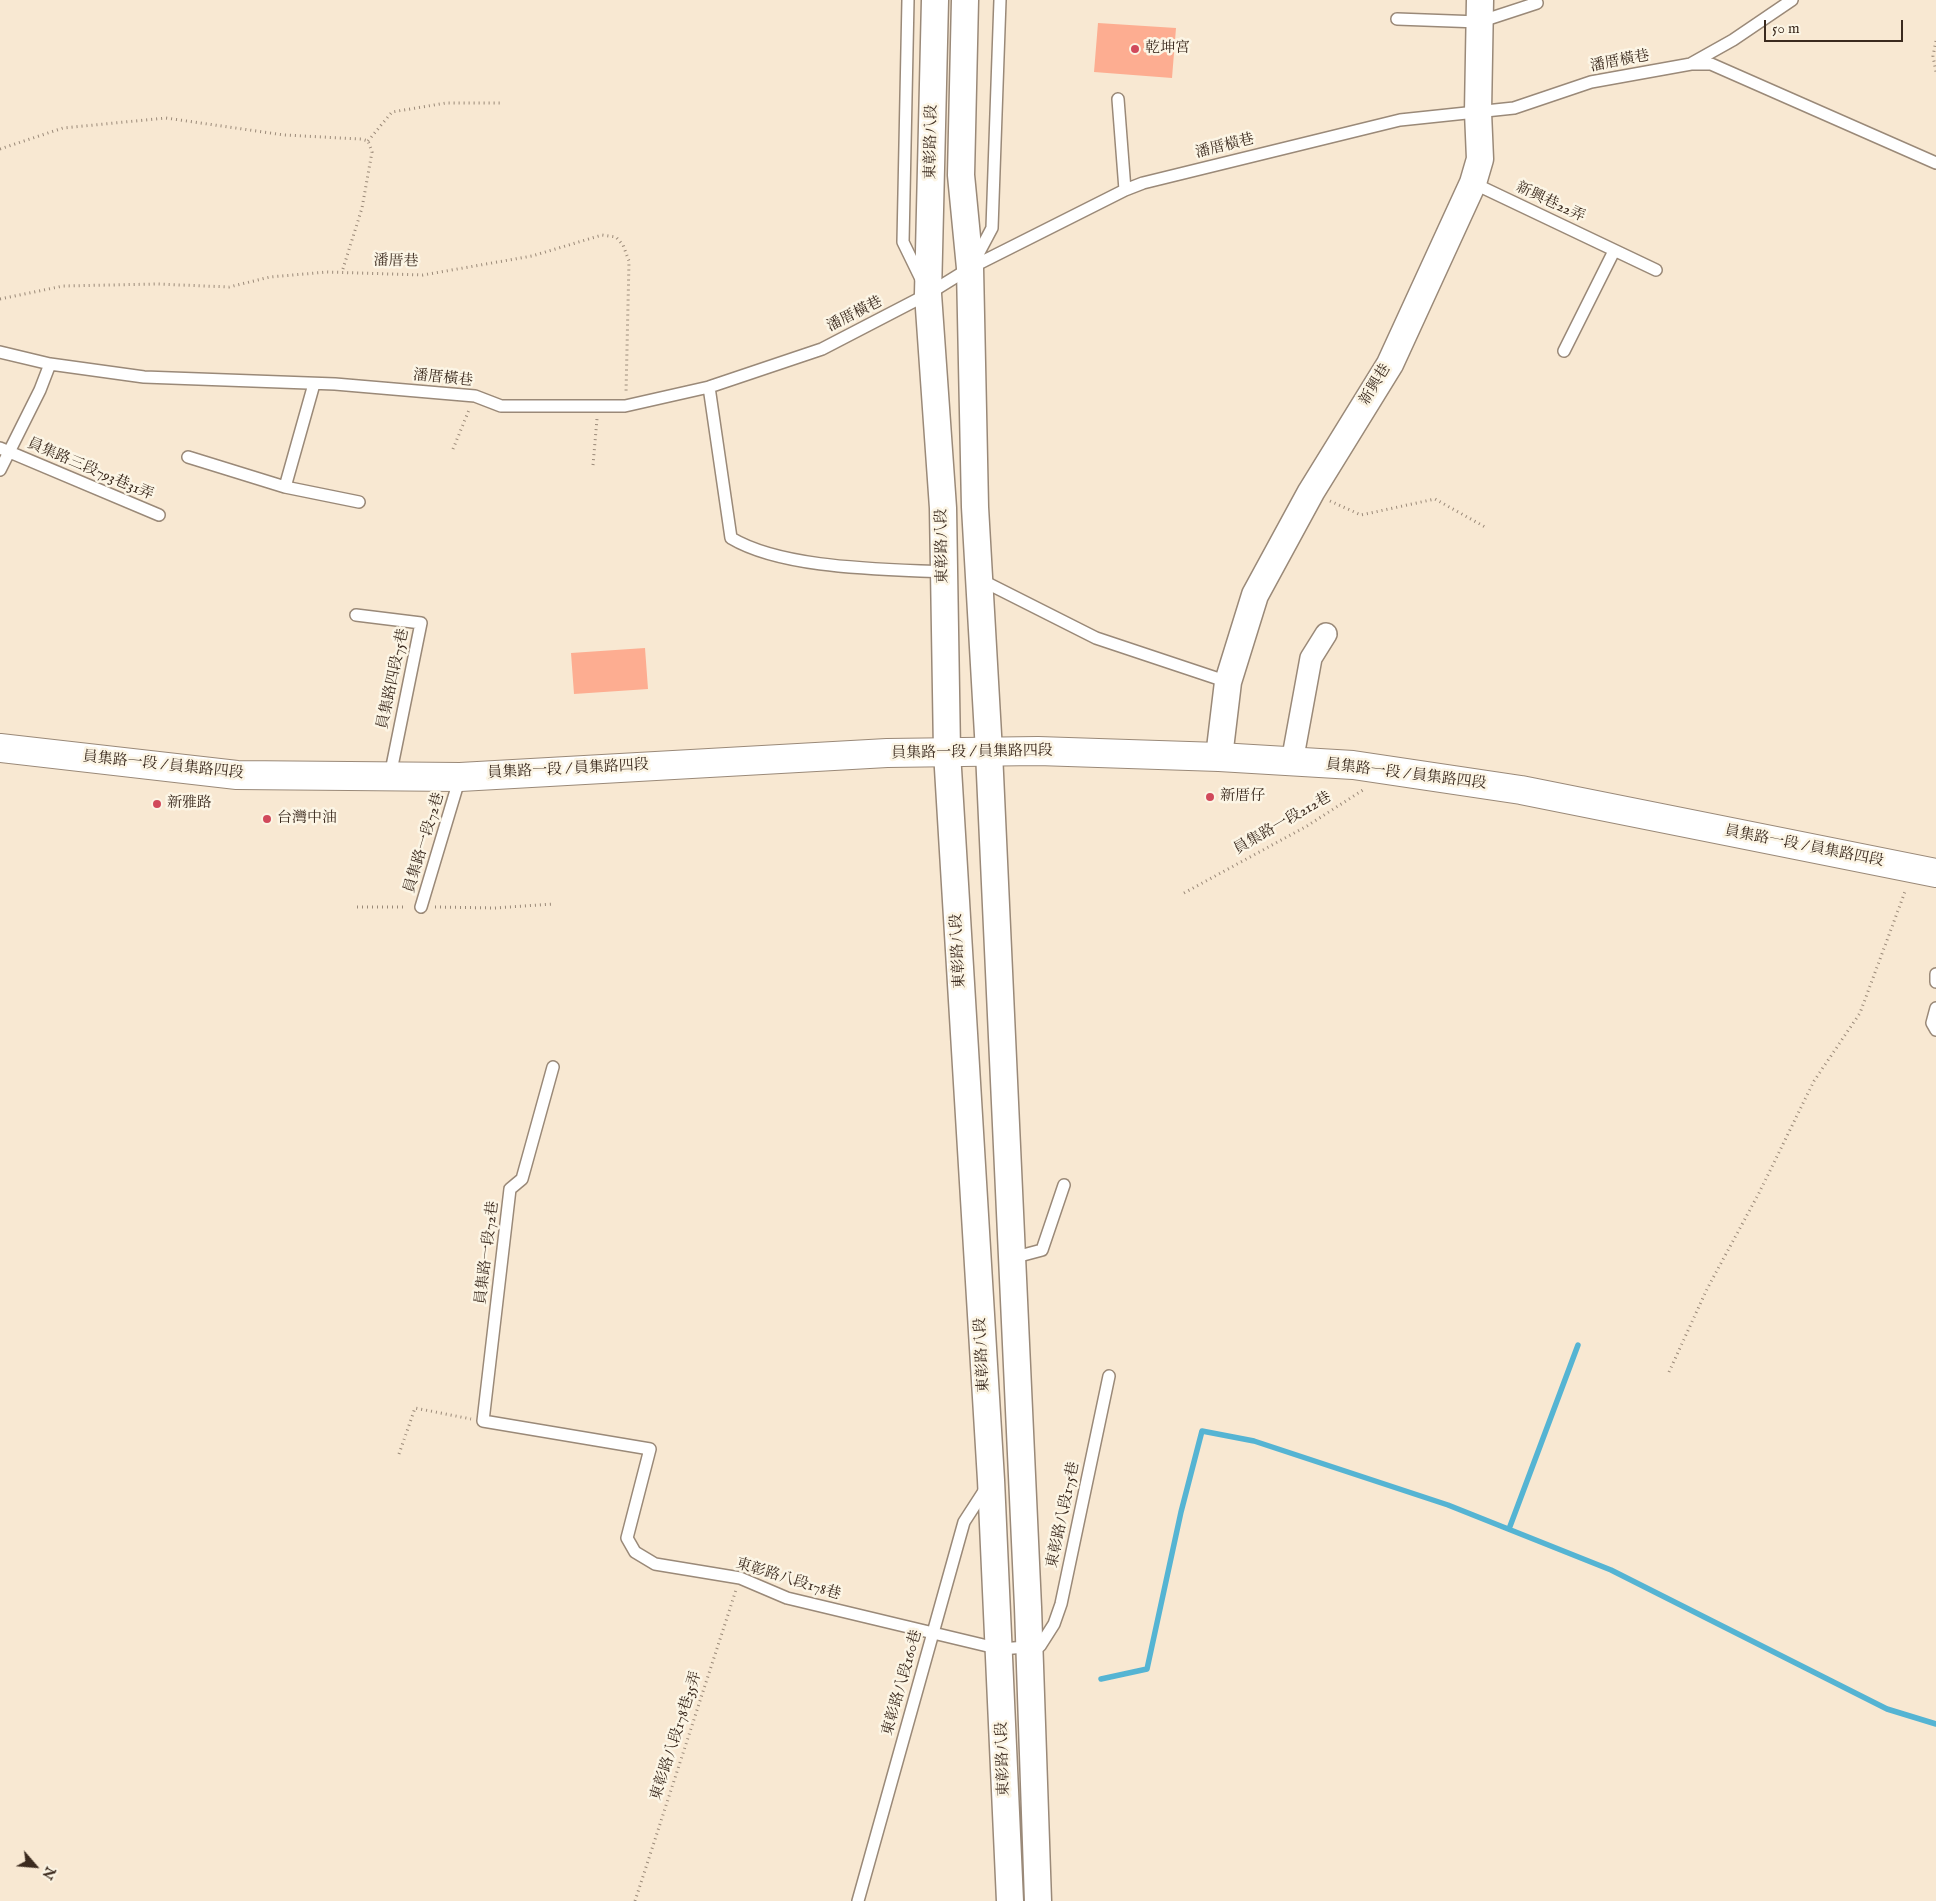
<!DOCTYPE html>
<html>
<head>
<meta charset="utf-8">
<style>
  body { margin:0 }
  #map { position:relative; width:1936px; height:1901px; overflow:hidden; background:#f8e8d2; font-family:"IM FELL English",serif }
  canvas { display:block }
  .north { position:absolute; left:10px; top:1841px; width:50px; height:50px; -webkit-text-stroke:4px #fcf5e5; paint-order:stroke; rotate:117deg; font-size:14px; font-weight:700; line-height:20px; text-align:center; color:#3b2a1e }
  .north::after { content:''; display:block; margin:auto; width:18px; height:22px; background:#3b2a1e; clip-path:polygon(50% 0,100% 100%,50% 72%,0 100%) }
  .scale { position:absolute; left:1764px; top:20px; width:139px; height:22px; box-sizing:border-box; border:2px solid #3b2a1e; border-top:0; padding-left:6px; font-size:15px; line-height:18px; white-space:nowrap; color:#3b2a1e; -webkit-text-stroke:4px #fcf5e5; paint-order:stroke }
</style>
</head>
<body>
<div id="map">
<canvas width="1936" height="1901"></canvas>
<div class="north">N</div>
<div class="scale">50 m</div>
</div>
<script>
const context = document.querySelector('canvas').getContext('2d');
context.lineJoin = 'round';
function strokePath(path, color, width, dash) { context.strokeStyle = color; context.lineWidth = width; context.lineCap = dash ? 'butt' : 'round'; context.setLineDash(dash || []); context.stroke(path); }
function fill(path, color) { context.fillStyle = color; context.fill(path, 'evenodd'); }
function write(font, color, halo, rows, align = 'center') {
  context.font = font + ' "IM FELL English","Noto Serif TC",serif'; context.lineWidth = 5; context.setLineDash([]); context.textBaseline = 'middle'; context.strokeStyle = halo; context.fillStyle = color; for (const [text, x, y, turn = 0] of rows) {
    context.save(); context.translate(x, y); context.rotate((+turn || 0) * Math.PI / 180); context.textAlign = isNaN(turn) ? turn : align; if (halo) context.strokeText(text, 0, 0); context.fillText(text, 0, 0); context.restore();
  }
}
strokePath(new Path2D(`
  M1509,1529l69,-184
  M1101,1679l46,-10 34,-157 21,-81 52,10 194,64 163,65 276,139 49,15`), '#55b4d3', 5.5);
fill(new Path2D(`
  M1098,23l78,5 -4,50 -78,-6z
  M645,648l3,41 -74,5 -3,-41z`), '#fdad91');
const service = new Path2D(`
  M908,0l-5,242 19,39
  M1397,19l82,3 58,-19
  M1692,63l41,-23 59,-40
  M1118,99l7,91
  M1473,183l183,87
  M975,260l17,-32 8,-228
  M1564,351l50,-100
  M0,352l50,12 94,13 191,7 140,12 26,10h124l84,-19 113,-38 106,-55 42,-26 155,-78 18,-7 257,-63 114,-12 77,-26 100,-18h20l225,99
  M709,387l22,151c52,31 151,31 213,34
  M0,448l159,67
  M188,457l97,30 74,15
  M0,470l40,-80 10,-26
  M285,487l29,-103
  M981,580l115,58 132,44
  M356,615l65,8 -31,153
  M421,907l39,-130
  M1936,974v8
  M1936,1008l-4,15 4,7
  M553,1067l-31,112 -12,10 -27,232 167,28 -23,89 8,14 20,12 85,14 47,20 213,51 40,-3 14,-22 7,-20 48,-228
  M1012,1258l30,-8 22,-65
  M858,1901l106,-379 22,-34`);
const minor = new Path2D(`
  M1292,762l19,-104 15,-24`);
const tertiary = new Path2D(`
  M935,0l-7,294 15,214 4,244 44,728 19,421
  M965,0l-4,175 9,93 5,239 14,245 39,855 10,294
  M1219,757l9,-75 27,-87 56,-103 79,-128 83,-181 7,-24 -2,-47 2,-112`);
const secondary = new Path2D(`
  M0,748l237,27 223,2 427,-24 151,-2 181,6 134,8 168,25 415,83`);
strokePath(service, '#9a8978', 14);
strokePath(minor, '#9a8978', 24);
strokePath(tertiary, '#9a8978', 29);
strokePath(secondary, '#9a8978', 30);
strokePath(new Path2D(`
  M1936,41l-3,15 3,16
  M368,141l24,-29 54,-9h57
  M0,149l63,-21 103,-10 118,17 77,4 7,2 4,11 -10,56 -20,64
  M0,299l63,-13 94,-2 72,3 41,-10 57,-5 96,3 109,-19 70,-21 14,2 7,8 6,16 -3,132
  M453,449l16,-39
  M593,465l4,-46
  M1330,501l31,14 74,-16 50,28
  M1184,893l123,-67 56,-36
  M357,907h50
  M435,907l60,1 58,-4
  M1669,1372l38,-83 52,-96 55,-112 46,-68 46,-124
  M399,1454l16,-46 56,11
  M635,1901l101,-311`), '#9a8978', 3, [1, 4]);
strokePath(service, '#fff', 11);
strokePath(minor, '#fff', 21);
strokePath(tertiary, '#fff', 26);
strokePath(secondary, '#fff', 28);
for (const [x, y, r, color] of [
  [1135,49,5,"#d1495b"],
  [1210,797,5,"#d1495b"],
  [157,804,5,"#d1495b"],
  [267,819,5,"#d1495b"]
]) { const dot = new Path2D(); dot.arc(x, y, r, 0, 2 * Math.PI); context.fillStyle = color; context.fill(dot); strokePath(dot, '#fcf5e5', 2); }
write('15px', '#3b2a1e', '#fcf5e5', [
  ["乾坤宮",1145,49],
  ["新厝仔",1220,797],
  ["新雅路",167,804],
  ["台灣中油",277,819]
], 'left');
write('15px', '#3b2a1e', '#fcf5e5', [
  ["潘厝橫巷",1620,62,-11],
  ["東彰路八段",932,142,-89],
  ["潘厝橫巷",1225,147,-14],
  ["新興巷22弄",1550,203,25],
  ["潘厝巷",396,262,1],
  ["潘厝橫巷",855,315,-27],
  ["潘厝橫巷",443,379,6],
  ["新興巷",1376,385,-59],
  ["員集路三段793巷31弄",90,470,23],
  ["東彰路八段",943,546,-91],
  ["員集路四段75巷",394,679,-78],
  ["員集路一段 / 員集路四段",972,753,-1],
  ["員集路一段 / 員集路四段",163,766,6],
  ["員集路一段 / 員集路四段",568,770,-3],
  ["員集路一段 / 員集路四段",1406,775,7],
  ["員集路一段212巷",1283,824,-30],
  ["員集路一段72巷",425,843,-73],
  ["員集路一段 / 員集路四段",1804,847,11],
  ["東彰路八段",959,951,-93],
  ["員集路一段72巷",488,1253,-83],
  ["東彰路八段",983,1355,-93],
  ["東彰路八段175巷",1064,1515,-78],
  ["東彰路八段178巷",788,1580,17],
  ["東彰路八段160巷",903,1683,-74],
  ["東彰路八段178巷35弄",677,1736,-72],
  ["東彰路八段",1004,1759,-92]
]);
</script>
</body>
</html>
